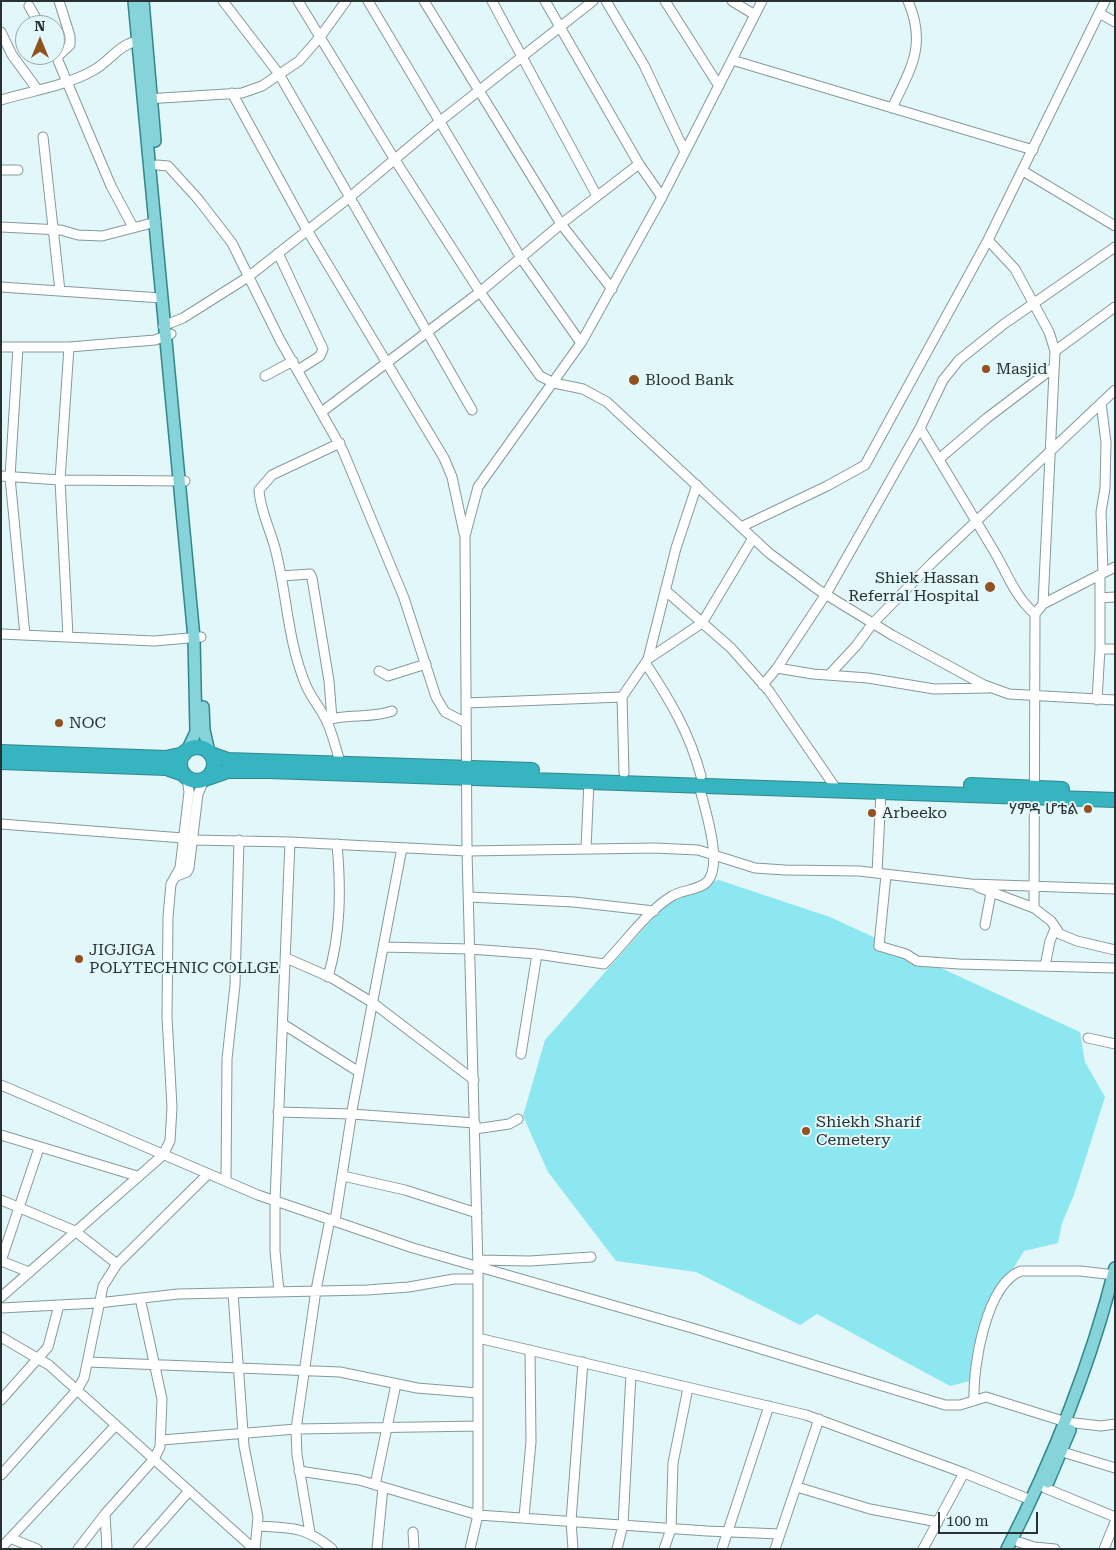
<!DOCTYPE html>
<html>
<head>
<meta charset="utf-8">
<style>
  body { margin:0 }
  #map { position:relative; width:1116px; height:1550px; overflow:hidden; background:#e2f7f9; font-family:"Roboto Serif",serif }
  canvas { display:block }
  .frame { position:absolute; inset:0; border:2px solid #293132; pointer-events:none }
  .north { position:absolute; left:15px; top:15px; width:50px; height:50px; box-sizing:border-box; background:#e2f7f9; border:1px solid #98a8a9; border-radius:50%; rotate:0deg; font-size:14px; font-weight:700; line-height:20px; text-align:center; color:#293132 }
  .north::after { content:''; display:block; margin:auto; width:18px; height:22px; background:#93511f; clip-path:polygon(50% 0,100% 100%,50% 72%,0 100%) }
  .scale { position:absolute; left:938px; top:1512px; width:100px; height:22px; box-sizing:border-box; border:2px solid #293132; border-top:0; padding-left:6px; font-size:15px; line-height:18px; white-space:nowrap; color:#293132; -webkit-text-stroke:4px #e2f7f9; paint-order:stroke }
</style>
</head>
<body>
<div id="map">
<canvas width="1116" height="1550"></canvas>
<div class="frame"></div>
<div class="north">N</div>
<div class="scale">100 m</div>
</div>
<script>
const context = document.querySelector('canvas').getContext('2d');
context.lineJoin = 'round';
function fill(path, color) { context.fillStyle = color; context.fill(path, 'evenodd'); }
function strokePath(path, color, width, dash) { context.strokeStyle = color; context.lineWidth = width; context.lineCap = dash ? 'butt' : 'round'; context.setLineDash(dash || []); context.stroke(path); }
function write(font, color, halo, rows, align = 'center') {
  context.font = font + ' "Roboto Serif","Noto Sans Ethiopic",serif'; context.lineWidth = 4; context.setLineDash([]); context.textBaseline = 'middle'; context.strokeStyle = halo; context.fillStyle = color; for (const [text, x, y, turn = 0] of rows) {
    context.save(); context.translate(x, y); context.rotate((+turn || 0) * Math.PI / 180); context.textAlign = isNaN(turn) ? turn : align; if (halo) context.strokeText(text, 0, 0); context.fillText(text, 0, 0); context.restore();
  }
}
fill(new Path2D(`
  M719,880l111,37 250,115 5,30 20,35 -31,98 -12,28 -4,20 -34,8 -38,62 -16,68 -20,5 -133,-72 -17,11 -104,-53 -80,-11 -68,-89 -25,-56 22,-76 132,-149z`), '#8de7f0');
const minor = new Path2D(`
  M59,1l11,35v9l-13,12 2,6 52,123 22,41
  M223,1l56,73 193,336
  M298,1l97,159 85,132 60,84 14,7 29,6 24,13 162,151 48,36 75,46 92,50 25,9 106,6
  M368,1l153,257 60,85
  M424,1l137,223 51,65
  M492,1l105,195
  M545,1l94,163 23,33
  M606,1l38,64 41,87
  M665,1l54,85
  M732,1l23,14
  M29,6l11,19
  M1099,13l16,9
  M1,32l11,23 25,34
  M732,60l301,90
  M232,93l75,137 137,228 8,19 12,56
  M146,99l96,-6 20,-7 37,-25 21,-24 26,-36
  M1,100c30,-9 65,-14 93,-30 16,-9 25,-26 44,-29
  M892,108c19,-40 35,-63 16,-107
  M43,137l17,154
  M157,165l11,1 30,33 34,44 48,97 63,111 61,147 32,99 9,15 21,11
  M1,170h17
  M1023,171l92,55
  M1,227l60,3 17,5 24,1 54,-14
  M988,240l27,29 34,63 6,19 -12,253
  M278,253l45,96 -3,7 -22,14
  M1,287l160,11
  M163,326l20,-8 65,-41 102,-80 89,-75 154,-121
  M1,347h68l86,-7 16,-6
  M18,347l-8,130 15,158
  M1055,351l60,-44
  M265,376l28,-15
  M1101,403l5,39 -1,46 -4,24 2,61
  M323,411l157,-119 81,-68 78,-60
  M920,428c25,41 49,82 74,123 13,22 21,46 41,63
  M340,443l-68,32 -13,15c1,20 11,39 16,58 12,45 12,91 30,135 5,14 16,25 22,39 6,13 9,27 13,40
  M939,459l48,-41 66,-50
  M1,476l59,4 125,1
  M741,527l86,-41 38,-21 123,-225 117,-239
  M281,576l29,-2 2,4 17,103 3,38
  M665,590l66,58 38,43 68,99
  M1100,598l15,-1
  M1,634l153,7 47,-4
  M68,636l-8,-156 9,-133
  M1100,649h15
  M648,659l54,-36 51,-85
  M646,664c24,36 44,70 55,112
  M777,668l49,-74 33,-58 61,-108 23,-48 16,-20 45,-36 111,-77
  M379,671l9,5 38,-12
  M829,675l27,-29 17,-23 59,-60 183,-173
  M763,685l14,-17 36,6 55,4 66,11 54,-1
  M622,697l2,76
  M1097,700l3,-51v-74
  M466,703l156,-6 26,-38 28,-111 21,-63
  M327,720c21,-7 44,-1 65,-9
  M1,824l182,14
  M193,840l97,2 177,9 187,-3 44,2 57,18 30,2 74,1 112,13 144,5
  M586,849l3,-68
  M877,873l4,-81
  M886,875l-7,71 27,8 11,7 42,3 156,4
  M177,876l10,-4 2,-4 9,-74 6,-14
  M978,887l56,21 17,13 9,13 17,7 38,9
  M469,897l105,5 80,9
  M1034,908l1,-294 8,-10 72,-37
  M985,925l6,-32
  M383,947l87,2 67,5 67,10c21,-21 43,-53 68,-68 10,-6 27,-6 35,-14 17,-18 -3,-75 -8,-97
  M286,958l46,20 41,25 101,77
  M1045,966l5,-25 5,-12
  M328,977c13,-44 13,-88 9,-133
  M283,1024l76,48
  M1088,1038l27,6
  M521,1054l16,-100
  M1,1085l257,110 155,53 279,80 253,77h15l26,-8 80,25 35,4 14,-2
  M278,1112l74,2 123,9
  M475,1129l34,-5 9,-5
  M1,1135l136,41
  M343,1176l62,14 72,23
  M226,1181l1,-122 8,-74 4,-145
  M1,1200l74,31 42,33
  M335,1221l18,-116 49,-257
  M478,1260l52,1 61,-4
  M1,1261l38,-113
  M1,1261l28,11
  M279,1291l-4,-40v-50l15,-359
  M233,1293l11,153 14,71 -3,32
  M1,1297l162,-142 7,-14 2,-34 -5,-90 1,-100 3,-33 9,-16 9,-76 -2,-14
  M1,1308l97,-5 80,-9 189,-4 42,-3 45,-8h24
  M1,1337l48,28 205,184
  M478,1338l328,77 158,58 67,27
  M88,1362l252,10 77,16 61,5
  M974,1399c-1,-33 12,-115 47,-128h59l35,4
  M1,1400l47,-53 11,-42
  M162,1440l134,-11 182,-3
  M1056,1450l59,18
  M299,1471l60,9 119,35 229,16 73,3
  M1,1475l76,-85 7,-12 19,-92 14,-22 91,-90
  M375,1485l21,-101
  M797,1487l73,22 68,13
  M1045,1488l70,29
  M105,1514l2,35
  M524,1517l7,-75 -1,-92
  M257,1526c34,2 48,0 75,23
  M413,1532l1,17
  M310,1533l-13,-78 -1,-26 20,-139 14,-71
  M10,1538l27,11
  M1019,1542l15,5 21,2
  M1,1548l115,-123
  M78,1549l27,-35 49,-55 6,-12 2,-48 -22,-101
  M138,1549l51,-58
  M377,1549l6,-62
  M470,1549l8,-34v-248l-11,-416 -2,-315 13,-49 103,-144 81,-146 100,-196
  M573,1549l-2,-28 12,-159
  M617,1549l6,-24 8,-151
  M664,1549l7,-20 2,-66 15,-75
  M722,1549l47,-143
  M775,1549l44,-130
  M923,1549l41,-76
  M1104,1549l11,-27`);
const major = new Path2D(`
  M134,1l60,637 2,94 -9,19
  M143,1l12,140
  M203,707l1,23 5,22
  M1048,1482l22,-52
  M1007,1549c46,-90 83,-183 108,-281`);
const highway = new Path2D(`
  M180 764a17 17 0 1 1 34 0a17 17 0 1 1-34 0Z
  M1,752l165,6 18,-4
  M211,754l17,6 304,10
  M1,762l165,6 17,6
  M208,778l20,-7h41l846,29
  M971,785l91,4`);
strokePath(minor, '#86999b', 11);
strokePath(major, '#31878e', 14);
strokePath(highway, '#31878e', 16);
strokePath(minor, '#fff', 9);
strokePath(major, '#86d3d9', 11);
strokePath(highway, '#36b5c0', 14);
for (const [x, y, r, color] of [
  [986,369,5,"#93511f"],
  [634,380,6,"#93511f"],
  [990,587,6,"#93511f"],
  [59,723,5,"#93511f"],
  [1088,809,5,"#93511f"],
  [872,813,5,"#93511f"],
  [79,959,5,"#93511f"],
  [806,1131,5,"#93511f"]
]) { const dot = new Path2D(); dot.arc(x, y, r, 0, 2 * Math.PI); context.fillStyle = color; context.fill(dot); strokePath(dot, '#e2f7f9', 2); }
write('16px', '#293132', '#e2f7f9', [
  ["Masjid",996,369],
  ["Blood Bank",645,380],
  ["Shiek Hassan",979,578,"right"],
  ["Referral Hospital",979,596,"right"],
  ["NOC",69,723],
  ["ሃምዳ ሆቴል",1078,809,"right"],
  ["Arbeeko",882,813],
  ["JIGJIGA",89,950],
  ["POLYTECHNIC COLLGE",89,968],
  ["Shiekh Sharif",816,1122],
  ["Cemetery",816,1140]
], 'left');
</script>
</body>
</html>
